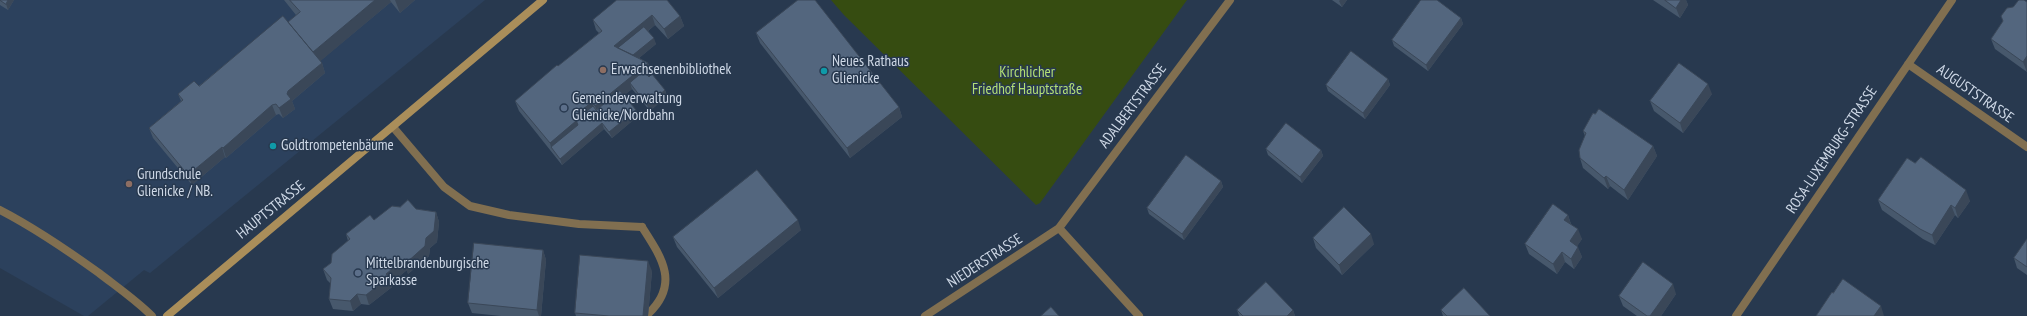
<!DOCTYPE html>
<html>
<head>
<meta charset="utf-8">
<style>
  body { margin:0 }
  canvas { display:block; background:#28394f }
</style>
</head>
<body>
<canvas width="2027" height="316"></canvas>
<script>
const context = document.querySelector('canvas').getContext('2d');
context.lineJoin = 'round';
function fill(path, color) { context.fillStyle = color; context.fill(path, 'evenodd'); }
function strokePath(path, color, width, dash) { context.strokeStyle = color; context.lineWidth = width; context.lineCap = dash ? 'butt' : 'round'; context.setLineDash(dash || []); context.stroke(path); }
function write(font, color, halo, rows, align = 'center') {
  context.font = font + ' "PT Sans Narrow",sans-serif'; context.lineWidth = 3; context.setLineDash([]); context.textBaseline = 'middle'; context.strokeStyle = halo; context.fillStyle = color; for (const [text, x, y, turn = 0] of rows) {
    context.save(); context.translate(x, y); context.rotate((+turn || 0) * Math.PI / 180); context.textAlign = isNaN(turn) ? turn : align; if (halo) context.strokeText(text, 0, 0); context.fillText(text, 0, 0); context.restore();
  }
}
fill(new Path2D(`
  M0,0h485l-335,273 -6,-3 -56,46h-4l-84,-48z`), '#2c415d');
fill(new Path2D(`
  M831,0h356l-147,203 -4,2 -192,-190z`), '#364c11');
strokePath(new Path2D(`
  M0,210c35,18 67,40 99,63 18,14 37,27 53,43
  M642,227c20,31 38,57 6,87`), '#816f50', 8);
strokePath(new Path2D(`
  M1908,64l119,83
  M393,127l51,60 26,19 39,9 70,9 63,3
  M1059,228l80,88
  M925,316l134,-88 171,-228
  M1736,316l216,-316`), '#816f50', 8);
strokePath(new Path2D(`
  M167,316l376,-316`), '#aa8e5a', 8);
fill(new Path2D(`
  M0,0h14l-6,10 -8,-5z
  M284,0h131l-15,13 -9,-11 -71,59 2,2 3,10 -33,28 3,8 -12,9 -4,-4 -3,1 -50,43 -1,-1 -33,28 -39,-47 -4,-10 32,-27 -3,-7 21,-8 90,-62 -1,-2 8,-7z
  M617,0l63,16 4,10 -16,13 -13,-14 -7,6 8,13 -17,14 9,5 3,10 -3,3 17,14 2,6 -17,15 -18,-22 -8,6 12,15 2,6 -26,22 -8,-9 -42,36 -43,-54 -4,-10 84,-68 -3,-3 -3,-10z
  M1332,0h15l-5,7z
  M1653,0h33l2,5 -8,13z
  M2013,7l14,65 -32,-23 -4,-10z
  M1461,18l2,6 -35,47 -34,-25 -2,-6z
  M756,33l143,74 3,10 -52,41 -90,-115z
  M1388,79l2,6 -25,34 -37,-28 -2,-6z
  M1712,94l-29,39 -29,-22 -4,-10z
  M1583,131l70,15 4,10 -29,44 -18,-14 -2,3 -25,-21 -3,-10 5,-22z
  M1266,149l55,1 2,6 -21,27 -34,-28z
  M1915,163l55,38 -12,17 -3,-3 -20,30 -12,-6 -41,-29 -4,-10z
  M1221,181l2,6 -39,53 -35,-26 -2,-6z
  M416,209l20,3 3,10 -2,20 -7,6 -1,8 -21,18 -1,-4 -16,13 1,4 -23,18 -8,-1 -8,7 -20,-2 -4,-10 2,-15 -4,-4 -4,-11 8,-6 17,-22 -2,-7 28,-14z
  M1568,215l3,9 11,15 -5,7 5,11 -8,12 -9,-7 -8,12 -28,-20 -4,-10z
  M801,230l-83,68 -41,-51 -4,-10z
  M1313,238l61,6 -32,31 -26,-27z
  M2027,239v36l-10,-7 -3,-10z
  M543,250l3,10 -5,56h-40l-29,-3 -4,-10z
  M652,271l-4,45h-72l-1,-3z
  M1676,294l-15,22h-24l-14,-10 -4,-10z
  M1237,310h56l2,6h-56z
  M1441,310l49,6h-47z`), '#47586c');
fill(new Path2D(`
  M8,0h6l-6,10 -2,-6z
  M375,0h15l1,2 -74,62 -4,-12z
  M395,0h20l-15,13z
  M1340,0h7l-5,7 -3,-6z
  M1681,0h5l2,5 -8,13 -4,-10z
  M652,15l3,10 -34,28 -7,-7z
  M680,16l4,10 -16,13 -4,-10z
  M1461,18l2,6 -35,47 -2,-6z
  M654,38l2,6 -23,19 -3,-6z
  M2027,56v16l-4,-10z
  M322,63l3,10 -33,28 3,8 -12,9 -4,-10 9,-17z
  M648,63l3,10 -17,14 -4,-4 2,6 -33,27 -4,-10z
  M1388,79l2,6 -25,34 -2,-6z
  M1708,84l4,10 -29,39 -3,-10z
  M665,90l2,6 -17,15 -3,-6z
  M592,102l3,10 -44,35 -1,-4 23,-26z
  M272,105l4,10 -50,43 -3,-10z
  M899,107l3,10 -52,41 -3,-10z
  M636,110l2,6 -26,22 -3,-6z
  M602,123l2,6 -42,36 -2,-6z
  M1653,146l4,10 -29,44 -4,-10z
  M222,147l3,10 -33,28 -4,-10z
  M1321,150l2,6 -21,27 -2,-6z
  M1606,176l4,10 -2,3 -4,-11z
  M1221,181l2,6 -39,53 -2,-6z
  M1966,190l4,11 -12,17 -3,-10z
  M1951,205l4,10 -20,30 -3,-10z
  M436,212l3,10 -2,20 -7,6 -1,8 -21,18 -3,-10 21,-26z
  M1568,215l3,10 -7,-5z
  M798,220l3,10 -83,68 -4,-10z
  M1578,229l4,10 -8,12 -4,-10z
  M1371,234l3,10 -32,31 -3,-10z
  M1578,247l4,10 -8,12 -3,-10z
  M543,250l3,10 -5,56h-2l-2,-6z
  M1562,252l3,10 -8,12 -4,-10z
  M403,260l4,10 -16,13 1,4 -23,18 -3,-10 20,-21z
  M648,261l4,10 -4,45h-5z
  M1673,284l3,10 -15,22h-11z
  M357,294l4,10 -8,7 -3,-10z
  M1881,306l3,10h-10z
  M1293,310l2,6h-8z`), '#3a4758');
const building = new Path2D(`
  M0,0h8l-2,4z
  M290,0h85l-62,52 -25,-30 12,-10z
  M617,0h50l13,16 -16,13 -12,-14 -38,31 34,17 -53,43 -3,-4 -19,15 3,4 -26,22 -35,-42 42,-36 1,1 44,-35 -9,-11z
  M798,0h17l84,107 -52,41 -91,-115z
  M1421,0h16l24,18 -35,47 -34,-25z
  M1665,0h16l-5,8z
  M2019,0h5l3,2v54l-4,6 -32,-23 12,-18 -2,-5 6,-8 6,-1z
  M283,16l39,47 -34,28 -1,3 4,5 -12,9 -3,-4 -4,1 -49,43 -1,-1 -34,28 -39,-47 34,-28 -5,-6 16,-13 5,5z
  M644,27l10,11 -21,17 -15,-7z
  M1351,51l37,28 -25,34 -37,-28z
  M1679,63l29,21 -28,39 -30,-22z
  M644,71l5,6 3,-3 13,16 -18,15 -17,-22z
  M620,91l16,19 -27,22 -7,-9 -42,36 -9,-12 27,-22 -2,-5 17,-14 3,4z
  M1599,109l54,37 -29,44 -18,-14 -2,2 -24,-20 -1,-8 7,-17 -3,-2 10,-18 2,1z
  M1286,123l35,27 -21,27 -34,-28z
  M1186,155l35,26 -39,53 -35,-26z
  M1921,157l45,33 -11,18 -4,-3 -19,30 -12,-6 -42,-29 29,-42 8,5z
  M757,170l41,50 -84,68 -41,-51z
  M408,200l8,9 20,3 -2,19 -8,7 -1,8 -20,18 -2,-4 -17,14 3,3 -23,18 -9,-1 -7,7 -21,-2 2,-21 -8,-9 8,-6 1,-9 18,-15 -4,-5 24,-19 4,5 18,-14 8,1z
  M1553,204l15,11 -4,5 14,9 -8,12 8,6 -7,12 -9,-7 -9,12 -28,-20z
  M1344,207l27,27 -32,31 -26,-27z
  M2027,239v28l-13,-9z
  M474,243l69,7 -6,60 -69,-7z
  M580,255l68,6 -5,55h-34l-34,-3z
  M1643,262l30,22 -23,32h-3l-28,-20z
  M1843,279l38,27 -7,10h-58l16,-24 1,1z
  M1266,282l27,28 -6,6h-44l-6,-6z
  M1464,288l26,28h-43l-6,-6z
  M1051,307l8,9h-18z`);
fill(building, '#53667e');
strokePath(building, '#3a4758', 1);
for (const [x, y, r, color] of [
  [603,70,4,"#8d6e63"],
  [824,71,4,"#0f9aa8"],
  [564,108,4,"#5c6f8a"],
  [273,146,4,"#0f9aa8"],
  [129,184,4,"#8d6e63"],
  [358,273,4,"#5c6f8a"]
]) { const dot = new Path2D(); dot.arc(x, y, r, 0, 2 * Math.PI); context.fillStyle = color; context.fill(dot); strokePath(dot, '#28394f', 1.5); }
write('15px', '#cfd9e7', '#28394f', [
  ["Neues Rathaus",832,62],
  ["Glienicke",832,79],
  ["Erwachsenenbibliothek",611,70],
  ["Gemeindeverwaltung",572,99],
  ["Glienicke/Nordbahn",572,116],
  ["Goldtrompetenbäume",281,146],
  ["Grundschule",137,175],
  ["Glienicke / NB.",137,192],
  ["Mittelbrandenburgische",366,264],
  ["Sparkasse",366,281]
], 'left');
write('15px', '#b3df74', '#28394f', [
  ["Kirchlicher",1027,73],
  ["Friedhof Hauptstraße",1027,90]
]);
write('15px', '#cfd9e7', '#28394f', [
  ["AUGUSTSTRASSE",1975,94,35],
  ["ADALBERTSTRASSE",1133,106,-53],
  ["ROSA-LUXEMBURG-STRASSE",1832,150,-56],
  ["HAUPTSTRASSE",271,210,-39],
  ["NIEDERSTRASSE",985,261,-33]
]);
</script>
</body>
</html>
